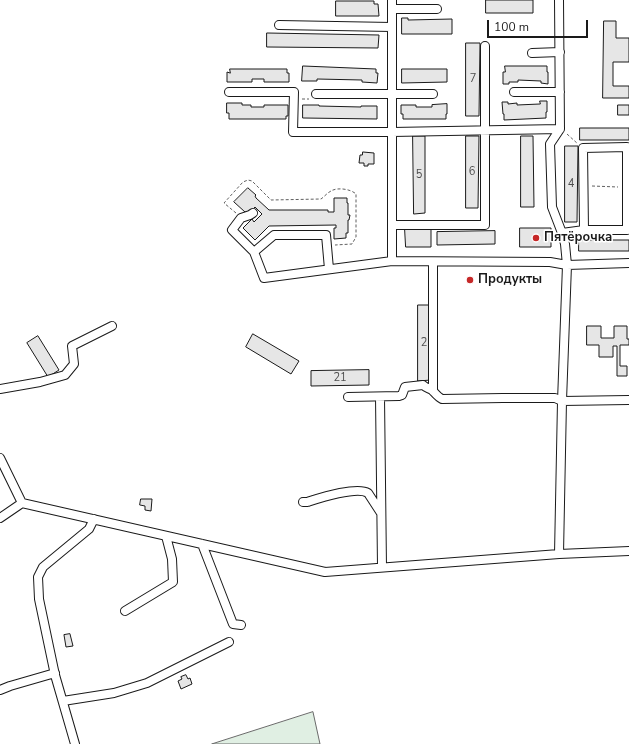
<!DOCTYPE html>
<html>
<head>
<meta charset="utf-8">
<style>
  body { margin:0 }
  #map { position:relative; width:629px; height:744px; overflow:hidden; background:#fff; font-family:"Nunito Sans",sans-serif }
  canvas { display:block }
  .scale { position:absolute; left:487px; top:20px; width:101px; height:18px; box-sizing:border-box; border:2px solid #1a1a1a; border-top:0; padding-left:5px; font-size:12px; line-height:14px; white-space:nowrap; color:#1a1a1a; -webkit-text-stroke:3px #fff; paint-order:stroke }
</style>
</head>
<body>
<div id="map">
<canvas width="629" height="744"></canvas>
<div class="scale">100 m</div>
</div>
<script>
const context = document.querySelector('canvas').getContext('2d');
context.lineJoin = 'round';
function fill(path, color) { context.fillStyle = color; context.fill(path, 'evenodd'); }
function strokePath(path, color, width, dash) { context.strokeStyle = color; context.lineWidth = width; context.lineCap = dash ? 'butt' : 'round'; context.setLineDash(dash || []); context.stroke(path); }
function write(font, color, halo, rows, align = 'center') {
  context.font = font + ' "Nunito Sans",sans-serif'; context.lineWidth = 3; context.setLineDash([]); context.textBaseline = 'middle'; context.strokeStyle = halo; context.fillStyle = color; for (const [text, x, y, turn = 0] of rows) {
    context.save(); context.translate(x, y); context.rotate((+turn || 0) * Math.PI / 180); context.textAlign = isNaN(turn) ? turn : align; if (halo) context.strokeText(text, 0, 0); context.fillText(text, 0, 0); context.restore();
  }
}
const green = new Path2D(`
  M313,712l7,32h-108z`);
fill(green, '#e0efe3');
strokePath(green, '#6a6a6a', 1);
const building = new Path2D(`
  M486,0h47v13h-47z
  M336,1h38v3h4l1,12h-43z
  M402,18h6v2l44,-1v15h-50z
  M604,21h12v17h13v24h-16v24h16v12h-26z
  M267,33l112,2 -1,13 -111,-1z
  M466,43h14l-1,73h-13z
  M303,66l73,3v4h2l-1,10 -15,-1v-2l-45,-1v2h-15z
  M505,66h42v6h1v12l-7,-1v-2l-23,-1v2h-9v2h-6v-12h2z
  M230,69h57v4h2v9h-25v-3h-12v3h-25v-10l3,1z
  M402,69h45v13l-45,1z
  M540,101h7v11h-1v6l-42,2v-6h-1l-1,-12h6v2l9,-1v2l23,-1z
  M227,103h15v2h9v2h13v-2h24v11h-2v3h-57v-6h-2z
  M447,104v10h-1v5h-43v-5h-2v-9h15v2h16v-2z
  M303,105h16v1l42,1v-1h16v13l-74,-1z
  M618,105h11v10h-11z
  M580,128h49v12h-49z
  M413,136h12v77l-11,1z
  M466,136h13l-1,72h-12z
  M521,136h12l1,71h-13z
  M565,146h13l-1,76h-12z
  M363,152l11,1v11h-6v2h-4v-3h-5l1,-8h2z
  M248,188l8,7 -1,1 1,2 13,12h59v2h6v-14h13v5h1v12h2l-1,5h-1v13h-2v5l-12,1v-11h2v-3l-67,1 -14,14 -12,-12 9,-9 2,3 8,-8 -7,-7 -6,6 -4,-1 -11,-10z
  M520,228h31v19h-31z
  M405,229h26v18h-25z
  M495,231v13l-58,1v-13z
  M579,240h50v11h-50z
  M418,305h13v75l-13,1z
  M587,326h14v12h13v-12h13v13h2v6h-9v21h7v10h-10v-30h-4v11h-14v-12h-12z
  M253,334l46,27 -8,13 -45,-27z
  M38,336l21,34 -11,7 -21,-34z
  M369,370v15l-58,1v-15z
  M141,499h11l-1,12 -6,-1v-4l-5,-1z
  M70,634l3,12 -7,1 -2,-12z
  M186,675l2,4 2,-1 2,6 -11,5 -3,-8 4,-2 -1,-2z`);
fill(building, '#e6e6e6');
strokePath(building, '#1a1a1a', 1);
const minor = new Path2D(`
  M392,9h45
  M279,25l113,2
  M532,53l28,-1
  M229,92h65l-1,40h99l168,-3
  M514,92h46
  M316,94h117
  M253,213l-3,2 -9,3 -9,12 22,22 10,26 128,-17v-261
  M392,225h93v-179
  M562,233l22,-3h43v-83l-44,1 1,82
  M254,252l20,-17h52l3,34
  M392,261l158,1 17,3 62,-2
  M0,389l40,-7 25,-7 9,-11 -2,-18 40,-20
  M433,391v-129
  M348,397l51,-1 3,-1 3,-8 18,-2c3,3 6,3 9,5 3,3 6,7 10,9l61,-1h52l7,3 67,-1
  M380,397l2,170
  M0,458l22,45 303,69 234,-18 70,-3
  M303,502h4c13,-4 50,-16 61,-9l13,20
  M0,518l22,-15
  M202,544l31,80 8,1
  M559,554l3,-153 5,-136 -2,-21 -3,-11 -10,-26 -2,-63 10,-15 -1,-129
  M125,611l48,-29 -1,-23 -6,-23
  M0,690l10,-4 45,-13
  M63,701l51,-8 33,-10 82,-41
  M75,744l-20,-69 -16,-76 -1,-22 5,-10 46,-38 5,-10`);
strokePath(minor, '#1a1a1a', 10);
strokePath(new Path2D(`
  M302,99h7
  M567,134l11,10
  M592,186l26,1
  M236,213l-12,-10 19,-21 5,-2 4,1 19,19 50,-1c3,-2 6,-6 10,-8 6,-4 20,-2 25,3v43l-4,7 -17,1`), '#5f5f5f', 1, [3, 2]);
strokePath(minor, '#fff', 8);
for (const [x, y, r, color] of [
  [536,238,4,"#c62828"],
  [470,280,4,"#c62828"]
]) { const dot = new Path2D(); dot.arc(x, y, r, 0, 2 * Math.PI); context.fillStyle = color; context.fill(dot); strokePath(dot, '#fff', 1.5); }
write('11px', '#4d4d4d', null, [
  ["7",473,79],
  ["6",472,172],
  ["5",419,175],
  ["4",571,184],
  ["2",424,343],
  ["21",340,378]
]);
write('bold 13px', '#1a1a1a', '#fff', [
  ["Пятёрочка",544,238],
  ["Продукты",478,280]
], 'left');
</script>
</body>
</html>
